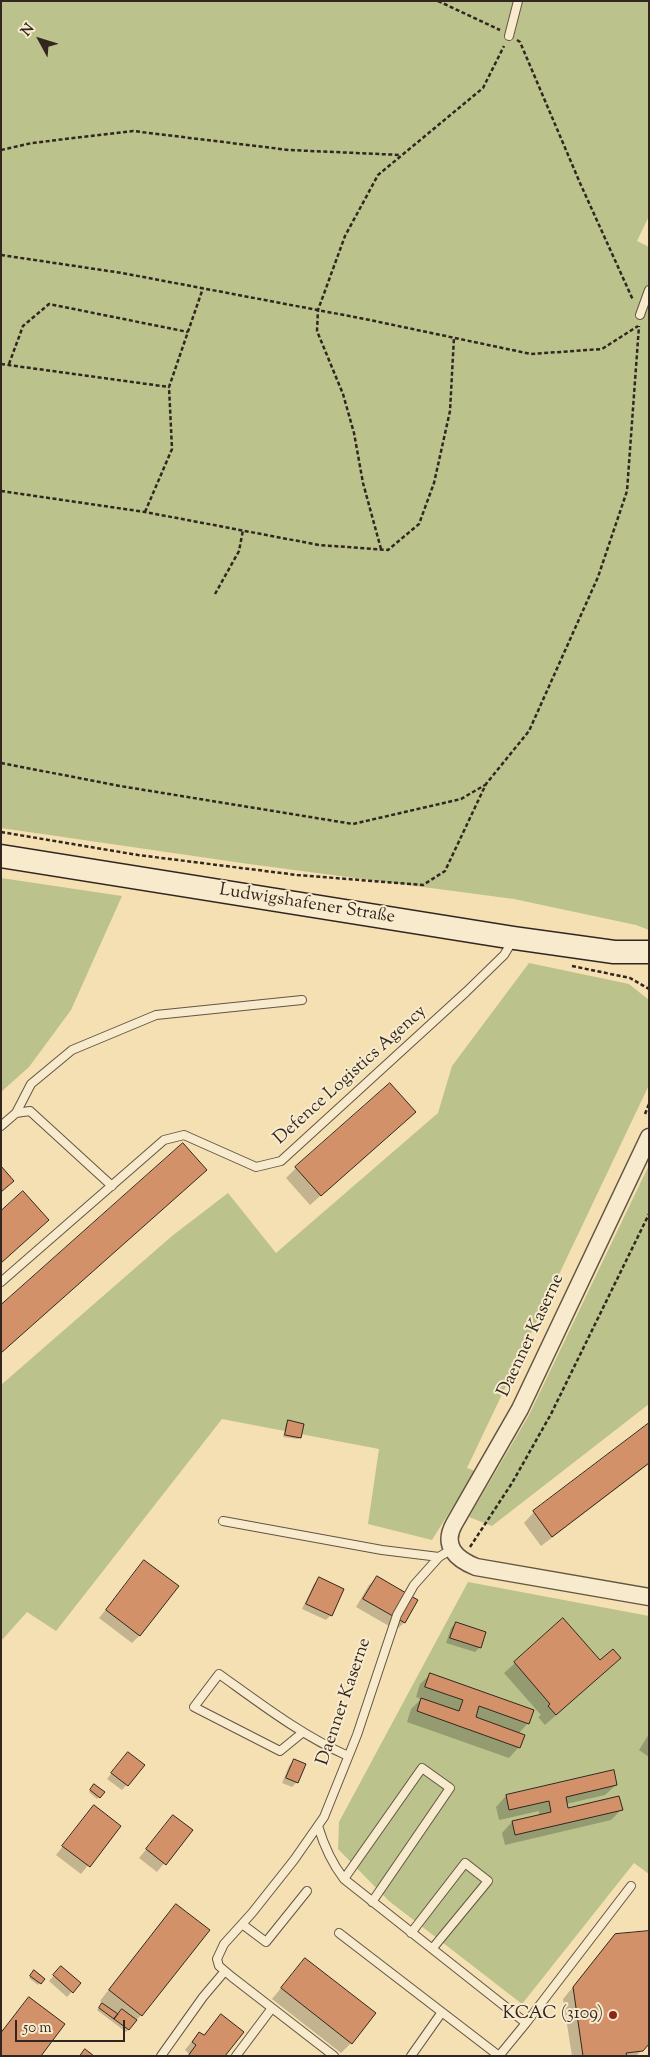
<!DOCTYPE html>
<html>
<head>
<meta charset="utf-8">
<style>
  body { margin:0 }
  #map { position:relative; width:650px; height:2057px; overflow:hidden; background:#f4e0b2; font-family:"Sorts Mill Goudy",serif }
  canvas { display:block }
  .frame { position:absolute; inset:0; border:2px solid #322720; pointer-events:none }
  .north { position:absolute; left:15px; top:15px; width:50px; height:50px; -webkit-text-stroke:4px #f8ebcd; paint-order:stroke; rotate:309deg; font-size:14px; font-weight:700; line-height:20px; text-align:center; color:#322720 }
  .north::after { content:''; display:block; margin:auto; width:18px; height:22px; background:#322720; clip-path:polygon(50% 0,100% 100%,50% 72%,0 100%) }
  .scale { position:absolute; left:15px; top:2020px; width:110px; height:22px; box-sizing:border-box; border:2px solid #322720; border-top:0; padding-left:6px; font-size:15px; line-height:18px; white-space:nowrap; color:#322720; -webkit-text-stroke:4px #f8ebcd; paint-order:stroke }
</style>
</head>
<body>
<div id="map">
<canvas width="650" height="2057"></canvas>
<div class="frame"></div>
<div class="north">N</div>
<div class="scale">50 m</div>
</div>
<script>
const context = document.querySelector('canvas').getContext('2d');
context.lineJoin = 'round';
function fill(path, color) { context.fillStyle = color; context.fill(path, 'evenodd'); }
function strokePath(path, color, width, dash) { context.strokeStyle = color; context.lineWidth = width; context.lineCap = dash ? 'butt' : 'round'; context.setLineDash(dash || []); context.stroke(path); }
function write(font, color, halo, rows, align = 'center') {
  context.font = font + ' "Sorts Mill Goudy",serif'; context.lineWidth = 4; context.setLineDash([]); context.textBaseline = 'middle'; context.strokeStyle = halo; context.fillStyle = color; for (const [text, x, y, turn = 0] of rows) {
    context.save(); context.translate(x, y); context.rotate((+turn || 0) * Math.PI / 180); context.textAlign = isNaN(turn) ? turn : align; if (halo) context.strokeText(text, 0, 0); context.fillText(text, 0, 0); context.restore();
  }
}
fill(new Path2D(`
  M1,1h648v215l-12,25 12,6v683l-13,-5 -122,-26 -265,-35 -248,-36z
  M1,878l121,18 -51,114 -42,57 -28,25z
  M529,963l100,21 20,16v85l-182,383 8,3 -43,69 -64,-16 11,-75 -157,-30 -166,212 -29,-19 -26,29v-256l171,-149 56,-43 48,60 162,-140 14,-47z
  M649,1165v239l-157,122 -23,-9 60,-102z
  M468,1582l181,34v258l-15,-11 -112,141 -133,-103 -51,-52 1,-27z`), '#bbc28c');
fill(new Path2D(`
  M404,1122l-94,83 -24,-27 10,-10z
  M288,1422l12,15 -2,2 -15,-2 3,-13z
  M649,1425v39l-108,82 -17,-23 10,-11z
  M144,1562l-5,74 -7,7 -33,-25z
  M377,1578l40,23 -13,22 -8,7 -40,-23 13,-22z
  M319,1579l12,36 -5,5 -24,-11 12,-25z
  M563,1620l37,42 9,6 -64,57 -7,-8 3,-2 -37,-42z
  M456,1623l24,24 -5,5 -29,-9 5,-15z
  M431,1674l97,49 -10,11 1,13 -10,11 -102,-36 4,-13 10,-10 -5,-2 4,-13z
  M649,1734v23l-10,-7z
  M123,1759l20,7 -21,24 -15,-11z
  M294,1761l3,21 -5,5 -10,-4 7,-17z
  M616,1785l-11,10 -39,9 1,6h54l-10,10 -106,25 -3,-12 10,-11 27,-6v-5l-40,9 -3,-13 10,-11z
  M94,1786l9,6 -6,7 -8,-7z
  M94,1807l25,19 -38,48 -25,-19z
  M174,1816l17,14 -34,42 -18,-14z
  M176,1905l-35,110 -15,17 -29,-22 6,-7 -3,-2 66,-85z
  M616,1935l26,115 -6,6h-64l-9,-57z
  M305,1959l46,84 -10,10 -69,-54z
  M56,1973l23,11 -12,13 -18,-16z
  M32,1974l11,5 -5,6 -9,-7z
  M29,1999l-28,57v-24z
  M221,2015l3,41h-36l1,-2 -4,-4 7,-9 7,-7 4,2z`), '#0003');
const building = new Path2D(`
  M390,1083l26,29 -95,84 -26,-29z
  M183,1143l24,27 -206,183v-48z
  M1,1166l13,15 -13,11z
  M23,1191l26,29 -48,43v-52z
  M288,1420l16,4 -3,14 -16,-3z
  M649,1423v40l-97,74 -19,-26z
  M144,1560l35,26 -39,50 -34,-26z
  M377,1576l41,24 -13,23 -42,-24z
  M319,1577l25,12 -12,27 -26,-12z
  M563,1618l37,42 13,-11 8,9 -65,57 -8,-9 2,-2 -36,-42z
  M456,1622l30,10 -5,16 -31,-10z
  M430,1673l104,37 -5,14 -50,-18 -3,11 49,18 -5,13 -103,-37 4,-13 38,13 4,-11 -38,-13z
  M128,1752l17,13 -17,21 -17,-13z
  M294,1759l12,5 -8,19 -12,-5z
  M614,1770l3,15 -51,12 2,11 51,-12 4,14 -108,25 -3,-14 39,-9 -2,-11 -40,9 -3,-15z
  M94,1784l11,8 -5,6 -10,-8z
  M94,1805l27,21 -31,41 -28,-21z
  M173,1815l20,15 -27,35 -20,-16z
  M176,1904l34,26 -68,86 -33,-26z
  M649,1931v113l-6,7 -17,2 1,3h-44l-10,-69 42,-53z
  M305,1958l71,55 -24,31 -71,-56z
  M61,1966l20,17 -8,10 -20,-18z
  M34,1970l11,9 -4,5 -11,-8z
  M29,1997l36,27 -24,32h-40v-23z
  M102,2003l16,11 -4,5 -15,-11z
  M122,2009l15,11 -8,10 -15,-11z
  M221,2014l23,18 -19,24h-37l8,-11 -4,-3 7,-10 5,3z
  M85,2049l9,7h-14z`);
fill(building, '#d3916a');
strokePath(building, '#322720', 1);
const lane = new Path2D(`
  M509,36l9,-35
  M640,315l9,-25
  M16,1113l15,-29 41,-34 84,-35 146,-15
  M1,1126l15,-13 14,-2 82,75
  M1,1282l163,-142 20,-5 72,32 25,-6 185,-169 38,-37 9,-15
  M223,1521l159,29 57,7
  M302,1733l-22,18 -86,-44 25,-33c42,30 82,61 129,82
  M318,1826c6,20 13,36 26,53l182,144 105,-137
  M344,1879l78,-111 28,20 -78,114
  M242,1924l24,18 41,-51
  M339,1933l160,123 27,-33
  M411,1933l54,-70 23,18 -56,68
  M161,2056l42,-59 22,-26
  M236,2056l36,-48
  M334,2056l-102,-79 -13,-11 -2,-7 7,-15 28,-31 42,-53 30,-43 33,-82 40,-120 17,-30 25,-28 13,-8
  M411,2056l31,-44`);
const street = new Path2D(`
  M649,1137l-129,272 -66,115c-12,22 2,35 22,43l173,30`);
const secondary = new Path2D(`
  M1,856l513,82 100,14h35`);
strokePath(lane, '#625544', 10);
strokePath(street, '#625544', 19);
strokePath(secondary, '#322720', 25);
strokePath(new Path2D(`
  M438,1l62,29
  M517,40l3,2 60,141 53,117
  M1,150l31,-7 101,-12 156,19 112,5
  M1,255l121,18 243,46 166,35 71,-5 36,-23
  M1,364l168,23 34,-99
  M9,364l14,-38 26,-22 139,28
  M1,491l144,21 174,33 69,5 31,-26 15,-41 16,-72 4,-74
  M145,512l27,-63 -3,-62
  M381,549l-18,-66 -9,-50 -11,-39 -26,-63 1,-21 27,-74 33,-61 105,-87 21,-42
  M215,594l24,-43 4,-21
  M1,763l119,23 233,38 108,-25 24,-14
  M1,832l137,23 159,20 126,10 22,-14 41,-87 43,-53 69,-154 29,-86 12,-165
  M572,966l58,12 19,11
  M645,1114l4,-10
  M470,1547l42,-64 39,-69 98,-200`), '#322720', 2.5, [4, 2.5]);
strokePath(lane, '#f8ebcd', 8);
strokePath(street, '#f8ebcd', 16);
strokePath(secondary, '#f8ebcd', 22);
for (const [x, y, r, color] of [
  [613,2015,5,"#8f2418"]
]) { const dot = new Path2D(); dot.arc(x, y, r, 0, 2 * Math.PI); context.fillStyle = color; context.fill(dot); strokePath(dot, '#f8ebcd', 2); }
write('18px', '#322720', '#f8ebcd', [
  ["Ludwigshafener Straße",307,905,9],
  ["Defence Logistics Agency",351,1076,-42],
  ["Daenner Kaserne",532,1336,-65],
  ["Daenner Kaserne",345,1702,-71]
]);
write('18px', '#322720', '#f8ebcd', [
  ["KCAC (3109)",603,2015]
], 'right');
</script>
</body>
</html>
